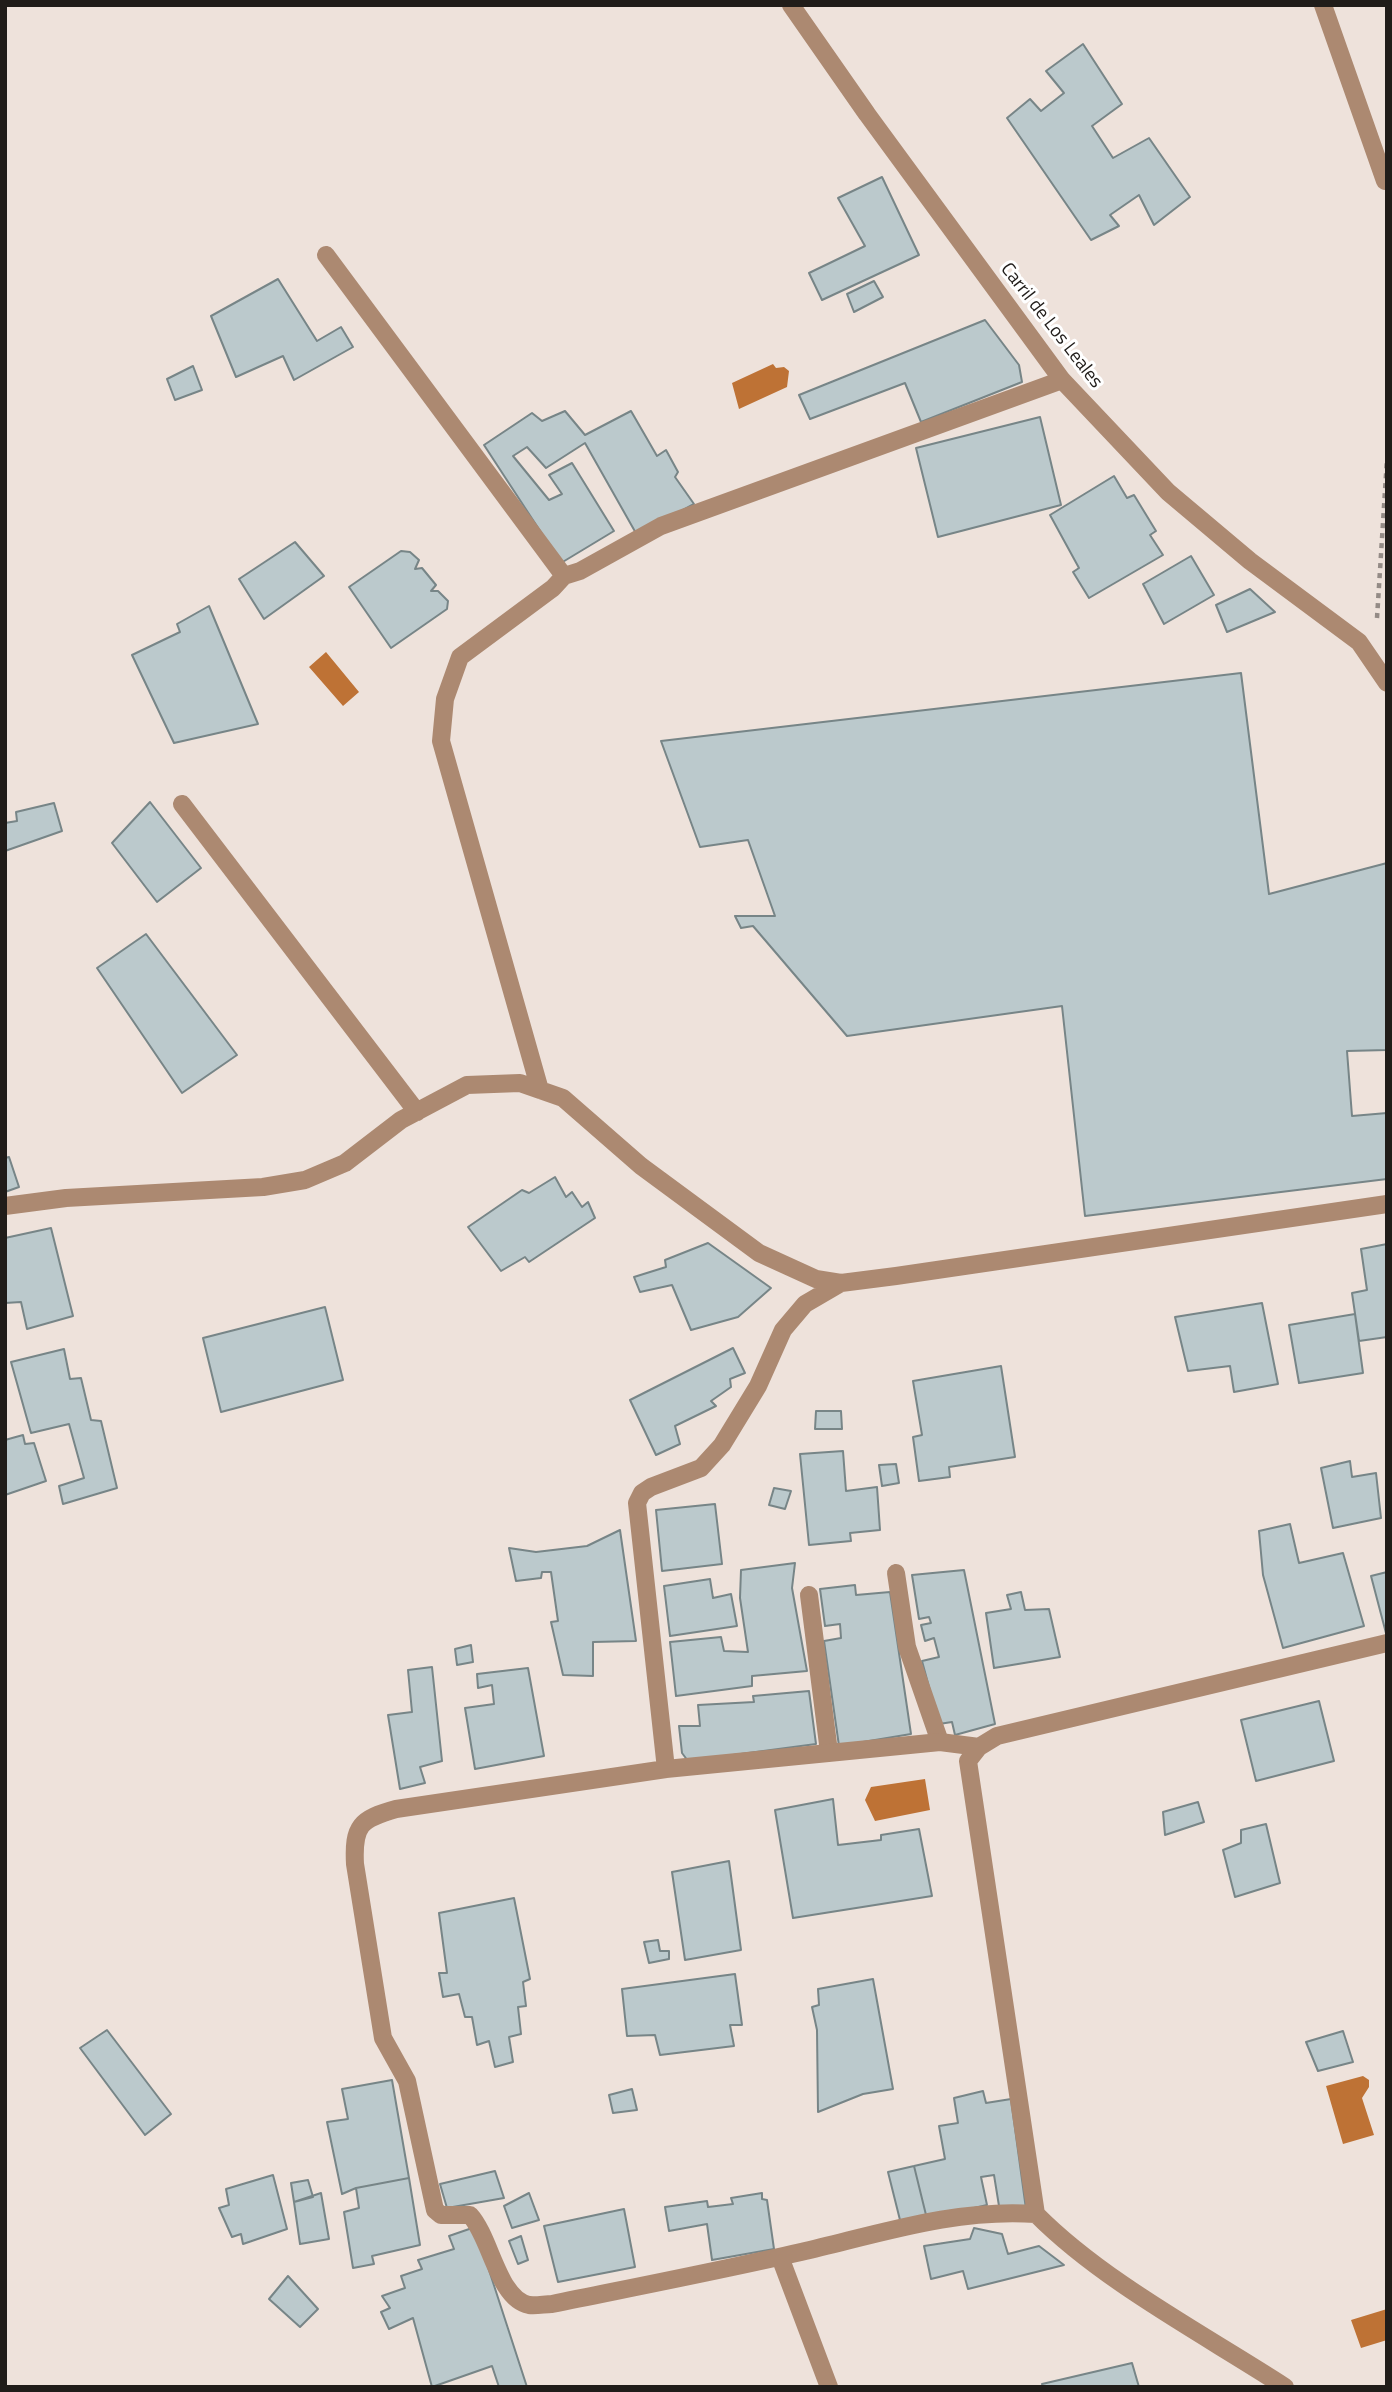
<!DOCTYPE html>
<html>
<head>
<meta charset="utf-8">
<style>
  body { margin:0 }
  #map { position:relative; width:1392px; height:2392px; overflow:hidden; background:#eee2db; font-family:"Titillium Web",sans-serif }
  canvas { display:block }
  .frame { position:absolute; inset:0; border:7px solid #201c19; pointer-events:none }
</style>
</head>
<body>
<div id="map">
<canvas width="1392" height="2392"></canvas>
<div class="frame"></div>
</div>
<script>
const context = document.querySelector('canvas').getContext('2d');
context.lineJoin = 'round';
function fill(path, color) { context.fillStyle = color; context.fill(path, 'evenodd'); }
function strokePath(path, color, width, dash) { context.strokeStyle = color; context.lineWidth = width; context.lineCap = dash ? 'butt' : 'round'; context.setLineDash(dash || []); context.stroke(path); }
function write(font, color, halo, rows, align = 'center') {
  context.font = font + ' "Titillium Web",sans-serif'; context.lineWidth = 6; context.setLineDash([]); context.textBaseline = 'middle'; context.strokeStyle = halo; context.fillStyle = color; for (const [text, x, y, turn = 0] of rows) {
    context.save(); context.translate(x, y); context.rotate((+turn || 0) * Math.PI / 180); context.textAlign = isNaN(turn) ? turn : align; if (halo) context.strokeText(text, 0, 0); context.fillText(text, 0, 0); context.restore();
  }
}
fill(new Path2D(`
  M773,364l3,4 8,-1 5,4 -2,16 -48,22 -7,-26z
  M326,652l33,40 -16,14 -34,-39z
  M925,1779l5,31 -55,11 -10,-21 6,-13z
  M1363,2076l6,4v7l-7,11 12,37 -31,9 -17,-58z
  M1387,2309v31l-26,8 -10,-28z`), '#be7235');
const building = new Path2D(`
  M1083,44l39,60 -30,22 21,32 36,-20 41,59 -36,28 -15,-30 -29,20 9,11 -28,14 -84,-122 23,-19 11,12 23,-18 -18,-22z
  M882,177l37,78 -97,45 -13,-27 56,-27 -27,-48z
  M278,279l39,62 24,-14 12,20 -59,33 -11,-24 -47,21 -25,-61z
  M874,281l9,16 -29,15 -7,-18z
  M985,320l34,45 3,17 -101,40 -16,-39 -95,36 -11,-24z
  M193,366l9,24 -27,10 -8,-21z
  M565,411l20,24 46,-24 26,45 9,-6 12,22 -3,5 19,27 -57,31 -52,-92 -39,25 -19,-21 -14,9 36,44 13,-6 -13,-19 23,-12 42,68 -53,32 -77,-118 48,-32 10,8z
  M1040,417l21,88 -123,32 -22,-89z
  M1114,476l13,22 7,-3 22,36 -6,4 13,20 -74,43 -16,-26 6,-4 -29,-53z
  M295,542l29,34 -60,43 -25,-40z
  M401,551l9,1 9,8 -4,9 7,-1 14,17 -5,6h7l10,10 -1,8 -56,39 -42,-61z
  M1191,556l23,39 -50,29 -21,-40z
  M1250,589l25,23 -48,20 -11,-27z
  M209,606l49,118 -84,19 -42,-88 48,-23 -3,-8z
  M1241,673l28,221 118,-31v187l-40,1 5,65 35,-3v66l-302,37 -23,-210 -215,30 -94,-110 -12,2 -6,-12h40l-27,-76 -48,7 -39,-106z
  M150,802l51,66 -44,34 -45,-59z
  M54,803l8,28 -57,20v-28l12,-2 -1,-9z
  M146,934l91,121 -55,38 -85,-125z
  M9,1157l10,30 -14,5v-34z
  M555,1177l11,20 6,-5 10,15 6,-5 7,16 -66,44 -4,-5 -24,14 -33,-44 54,-37 7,3z
  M51,1228l22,88 -46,13 -6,-27 -16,1v-65z
  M708,1243l63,45 -33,29 -47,13 -19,-45 -32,7 -6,-15 32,-10 -1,-7z
  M1387,1244v93l-28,4 -7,-48 15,-3 -6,-41z
  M1262,1303l16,81 -44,8 -4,-26 -42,5 -13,-54z
  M325,1307l18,73 -122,32 -18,-74z
  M1355,1314l8,59 -64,10 -10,-58z
  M733,1348l12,25 -15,6 1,8 -20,14 5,5 -41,20 5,18 -24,11 -26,-55z
  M64,1349l6,30 11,-1 10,42 10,1 16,67 -54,16 -4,-18 25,-8 -15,-54 -38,9 -20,-71z
  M1001,1366l14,91 -66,10 1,10 -31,4 -6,-44 9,-2 -9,-54z
  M816,1411h25l1,18h-27z
  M23,1435l2,9 9,-1 12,38 -41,14v-55z
  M843,1451l3,40 31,-4 3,43 -30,3 1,8 -42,4 -9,-91z
  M1350,1461l2,16 24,-4 5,45 -48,10 -12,-60z
  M896,1464l3,19 -17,3 -3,-21z
  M774,1488l17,3 -6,18 -16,-4z
  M715,1504l7,60 -60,7 -6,-61z
  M1290,1524l9,39 44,-10 21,73 -81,22 -20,-73 -4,-44z
  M620,1530l16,111 -43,1v34l-30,-1 -12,-53 7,-1 -7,-49h-9l-1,6 -25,3 -7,-33 27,4 51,-6z
  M795,1563l-3,25 15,83 -55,5v10l-76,10 -6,-54 51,-5 3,14 24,1 -8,-54 1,-28z
  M964,1570l31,154 -40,11 -3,-13 -13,2 -17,-63 17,-4 -5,-19 -9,3 -4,-16 10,-2 -2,-6 -10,2 -7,-44z
  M1387,1572v65l-16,-61z
  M710,1579l3,19 18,-4 6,32 -67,10 -6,-50z
  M855,1585l1,10 34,-3 21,142 -72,12 -15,-105 17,-3 -1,-14 -15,2 -5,-37z
  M1021,1592l4,18 24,-1 11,48 -66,11 -8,-55 25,-4 -4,-14z
  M471,1645l2,17 -16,3 -2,-16z
  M432,1667l10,94 -22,6 5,16 -25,6 -12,-74 24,-3 -4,-42z
  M528,1668l16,88 -69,13 -10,-61 29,-4 -2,-19 -14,3 -1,-14z
  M809,1691l7,53 -128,17 -6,-8 -3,-27h21l-2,-21 56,-3 -1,-6z
  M1319,1701l15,60 -78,20 -15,-61z
  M833,1799l5,46 43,-5v-5l38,-6 13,67 -139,22 -18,-108z
  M1198,1802l6,20 -39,13 -2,-23z
  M1266,1824l14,59 -45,14 -12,-47 18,-7v-13z
  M729,1861l12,89 -56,10 -13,-88z
  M514,1898l16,81 -7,3 3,24 -8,1 3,27 -12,3 4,25 -18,5 -6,-26 -12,4 -5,-28h-7l-6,-23 -16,3 -4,-24h8l-8,-60z
  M658,1940l2,11h9v8l-20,4 -5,-21z
  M735,1974l7,51h-12l4,21 -74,9 -5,-20 -28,1 -5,-47z
  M873,1979l20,110 -30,5 -45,18 -1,-82 -5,-23 7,-2 -1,-16z
  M107,2030l64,84 -26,21 -65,-87z
  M1343,2031l10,31 -35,9 -12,-29z
  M392,2080l17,98 -53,10 -14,6 -15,-72 21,-3 -6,-30z
  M632,2089l5,21 -24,3 -4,-18z
  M983,2091l3,12 25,-4 15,110 -27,-3 -5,-31 -13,2 6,28 -60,14 -13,-53 31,-7 -6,-33 19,-3 -4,-25z
  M914,2166l13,53 -26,5 -13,-52z
  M495,2171l9,27 -57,10 -7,-24z
  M273,2175l14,54 -44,15 -2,-10 -9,3 -13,-29 10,-3 -3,-16z
  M409,2178l11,67 -48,11 2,8 -21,4 -9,-56 15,-4 -3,-20z
  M308,2180l5,17 -19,5 -3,-19z
  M321,2193l8,46 -29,5 -6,-42z
  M529,2193l10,27 -27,8 -8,-22z
  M762,2193v6l5,1 7,49 -62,11 -5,-36 -38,7 -4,-24 42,-6 1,6 25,-3 -2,-6z
  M624,2209l11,58 -77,15 -14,-56z
  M475,2227l52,160h-28l-7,-21 -60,21 -19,-69 -24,11 -8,-17 9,-4 -8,-12 23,-8 -4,-12 21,-7 -4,-9 36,-11 -5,-13z
  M974,2228l28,6 6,20 31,-8 25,19 -96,24 -5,-18 -32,8 -7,-33 46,-7z
  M521,2236l7,24 -10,4 -9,-23z
  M288,2276l30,33 -18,18 -31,-28z
  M1132,2363l7,24h-96l-1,-3z`);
fill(building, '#bbc9cc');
strokePath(building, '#778587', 2);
strokePath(new Path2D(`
  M1377,618l10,-159`), '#948b86', 4.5, [5, 5]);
strokePath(new Path2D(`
  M896,1573l11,74 33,95
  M809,1595l20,157`), '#ac8971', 18);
strokePath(new Path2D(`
  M791,5l76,109 195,266 106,112 82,69 109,81 28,41
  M1323,5l62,176
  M326,255l238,321 16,-5 81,-45 401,-146
  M182,804l235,308
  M540,1090l-99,-349 4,-42 15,-42 93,-69 11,-12
  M5,1206l61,-8 197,-11 42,-7 40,-17 56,-43 66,-35 53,-2 43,15 78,68 118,87 57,26 25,4 55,-7 491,-72
  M979,1747l-39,-5 -274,27 -270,40c-36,10 -43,17 -41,55l28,174 24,43 28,129 6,5h29c21,23 28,84 59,90 7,1 16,-1 23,-1 83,-17 166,-33 249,-52 78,-18 155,-44 235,-38
  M666,1769l-29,-266 5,-10 9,-6 50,-19 21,-23 36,-59 25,-56 22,-26 36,-21
  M780,2257l49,130
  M1285,2387c-80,-52 -183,-106 -249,-173l-68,-453 11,-14 18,-11 390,-93`), '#ac8971', 18);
write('19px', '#201c19', '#fff', [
  ["Carril de Los Leales",1051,326,52]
]);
</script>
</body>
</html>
